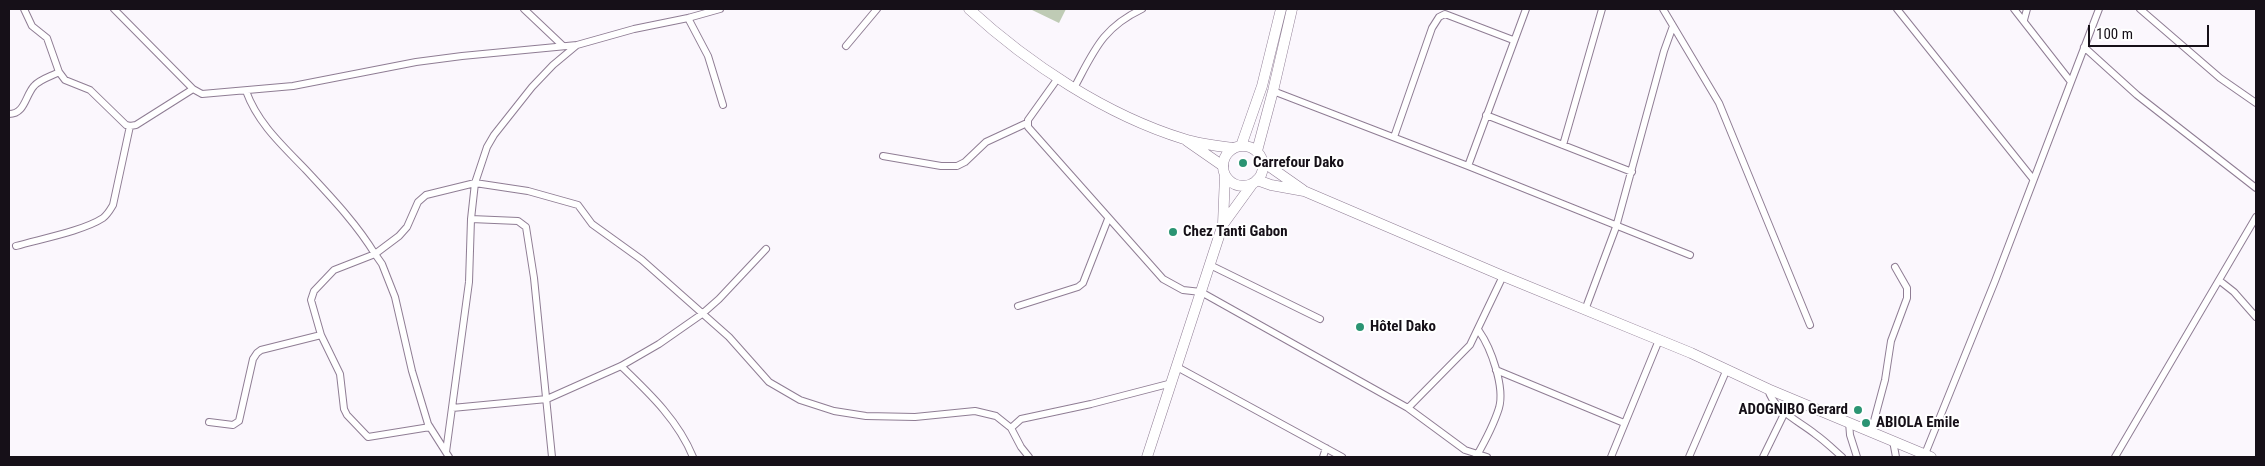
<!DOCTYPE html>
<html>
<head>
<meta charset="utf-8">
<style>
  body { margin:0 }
  #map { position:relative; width:2265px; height:466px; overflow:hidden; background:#fbf7fd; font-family:"Roboto Condensed",sans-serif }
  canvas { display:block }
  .frame { position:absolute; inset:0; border:10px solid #161018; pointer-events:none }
  .scale { position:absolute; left:2088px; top:25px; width:121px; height:22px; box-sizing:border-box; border:2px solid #161018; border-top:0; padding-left:6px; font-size:15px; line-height:18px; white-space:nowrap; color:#161018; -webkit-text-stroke:4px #fff; paint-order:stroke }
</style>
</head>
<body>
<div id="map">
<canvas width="2265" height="466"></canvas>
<div class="frame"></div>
<div class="scale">100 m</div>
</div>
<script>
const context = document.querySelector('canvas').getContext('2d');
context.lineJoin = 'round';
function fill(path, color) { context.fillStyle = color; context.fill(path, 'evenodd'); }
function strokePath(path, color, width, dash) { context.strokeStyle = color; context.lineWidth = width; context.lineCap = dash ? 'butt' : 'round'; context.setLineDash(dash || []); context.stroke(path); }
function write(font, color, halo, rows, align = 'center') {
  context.font = font + ' "Roboto Condensed",sans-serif'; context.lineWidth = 4; context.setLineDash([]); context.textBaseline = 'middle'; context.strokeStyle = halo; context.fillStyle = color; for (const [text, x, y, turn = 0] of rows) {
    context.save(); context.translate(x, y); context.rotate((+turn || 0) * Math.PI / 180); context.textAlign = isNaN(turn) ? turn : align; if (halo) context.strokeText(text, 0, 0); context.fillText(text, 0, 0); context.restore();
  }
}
fill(new Path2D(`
  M1030,9h36l-7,14z`), '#bfcbb5');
const minor = new Path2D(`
  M24,9l8,17 15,12 12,34 6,8 25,10 36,35 4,1 6,-1 57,-36
  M114,9l79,80 9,5 91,-8 123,-24 46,-6 115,-11
  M524,9l38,36
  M1663,9l56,94 91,222
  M1897,9l136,170
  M2140,9l80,69 36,25
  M688,18l20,38 15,49
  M2024,20l3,-11
  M846,46l31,-37
  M2084,47l53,48 119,93
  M1058,78l-30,42v7l135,152 20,11 18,2 207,116 57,42 22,7
  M2071,82l28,-73
  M1074,88c20,-37 28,-60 68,-79
  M246,91c12,33 37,55 60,79 25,27 50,53 69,84l24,-18 8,-9 11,-25 8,-7 49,-12 53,8 50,14 14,19 50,36 87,77 40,45 31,18 34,11 32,5 49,1 60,-6 21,5 15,12
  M1273,91l195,75 222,89
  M9,114c16,0 16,-18 25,-28 6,-7 18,-10 25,-14
  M1486,115l146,57
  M1394,137l38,-109 7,-11 6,-3 68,26
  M1563,145l39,-136
  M883,156l58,10h16l8,-4 21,-20 41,-19
  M1468,166l58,-157
  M471,219l47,2 8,6 8,51 18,179
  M16,246c24,-7 67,-15 87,-28 5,-4 7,-8 10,-13l17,-79
  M1210,265l110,54
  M2220,281l14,11 22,25
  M1018,306l60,-19 5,-4 25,-64
  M1585,310l31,-83 48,-176 9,-25
  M621,366c28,27 57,54 72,91
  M1177,367l165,90
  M1496,370l128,53
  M1768,389c5,21 31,32 47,45 10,7 18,15 27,23
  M452,408l95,-9 74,-33 38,-22 43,-30 17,-15 47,-50
  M1408,408l62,-63 33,-69
  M209,422l24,3 6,-4 14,-62 4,-6 4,-3 60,-15
  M1849,422l1,13 7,22
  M430,427l-62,10 -21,-22 -3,-6 -4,-35 -19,-39 -10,-35 3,-9 20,-21 41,-16 7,10 13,33 17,74 16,53 21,33
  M1871,432l14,-52 6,-39 16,-43v-10l-12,-21
  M1893,441l3,16
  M446,452l23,-170 2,-63 4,-36 12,-36 7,-12 38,-48 21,-22 24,-20 57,-16 54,-11 32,-9
  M1925,454l70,-173 76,-199 -57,-73
  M1029,457l-8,-10 -10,-19 10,-9 70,-15 81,-21
  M1323,457l3,-9
  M1476,457c8,-14 18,-33 23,-49 6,-21 -8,-60 -20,-77
  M1611,457l48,-117
  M1689,457l38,-88
  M1763,457l22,-45
  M2115,457l141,-240`);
const primary = new Path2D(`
  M969,9c60,55 137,106 215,130 16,5 33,7 49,9
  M1187,141l36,25
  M1263,162l40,28
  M1257,180l14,5 33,6 199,85 188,77 77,36 163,68`);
const trunk = new Path2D(`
  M1241,146l21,-60 19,-77
  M1223 166a20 20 0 1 1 40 0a20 20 0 1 1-40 0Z
  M1257,151l16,-60 19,-82
  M1224,223l29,-40
  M1147,457l76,-233 2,-49`);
strokePath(minor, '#8f7d94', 8);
strokePath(primary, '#8f7d94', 11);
strokePath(trunk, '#8f7d94', 11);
strokePath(minor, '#fff', 6);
strokePath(primary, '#fff', 10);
strokePath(trunk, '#fff', 10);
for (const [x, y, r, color] of [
  [1243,163,5,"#2b9473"],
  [1173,232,5,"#2b9473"],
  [1360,327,5,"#2b9473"],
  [1858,410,5,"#2b9473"],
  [1866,423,5,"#2b9473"]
]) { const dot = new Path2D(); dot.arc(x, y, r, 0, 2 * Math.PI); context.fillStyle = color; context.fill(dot); strokePath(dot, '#fff', 2); }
write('bold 15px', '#161018', '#fff', [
  ["Carrefour Dako",1253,163],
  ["Chez Tanti Gabon",1183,232],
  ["Hôtel Dako",1370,327],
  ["ADOGNIBO Gerard",1848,410,"right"],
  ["ABIOLA Emile",1876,423]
], 'left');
</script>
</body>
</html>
